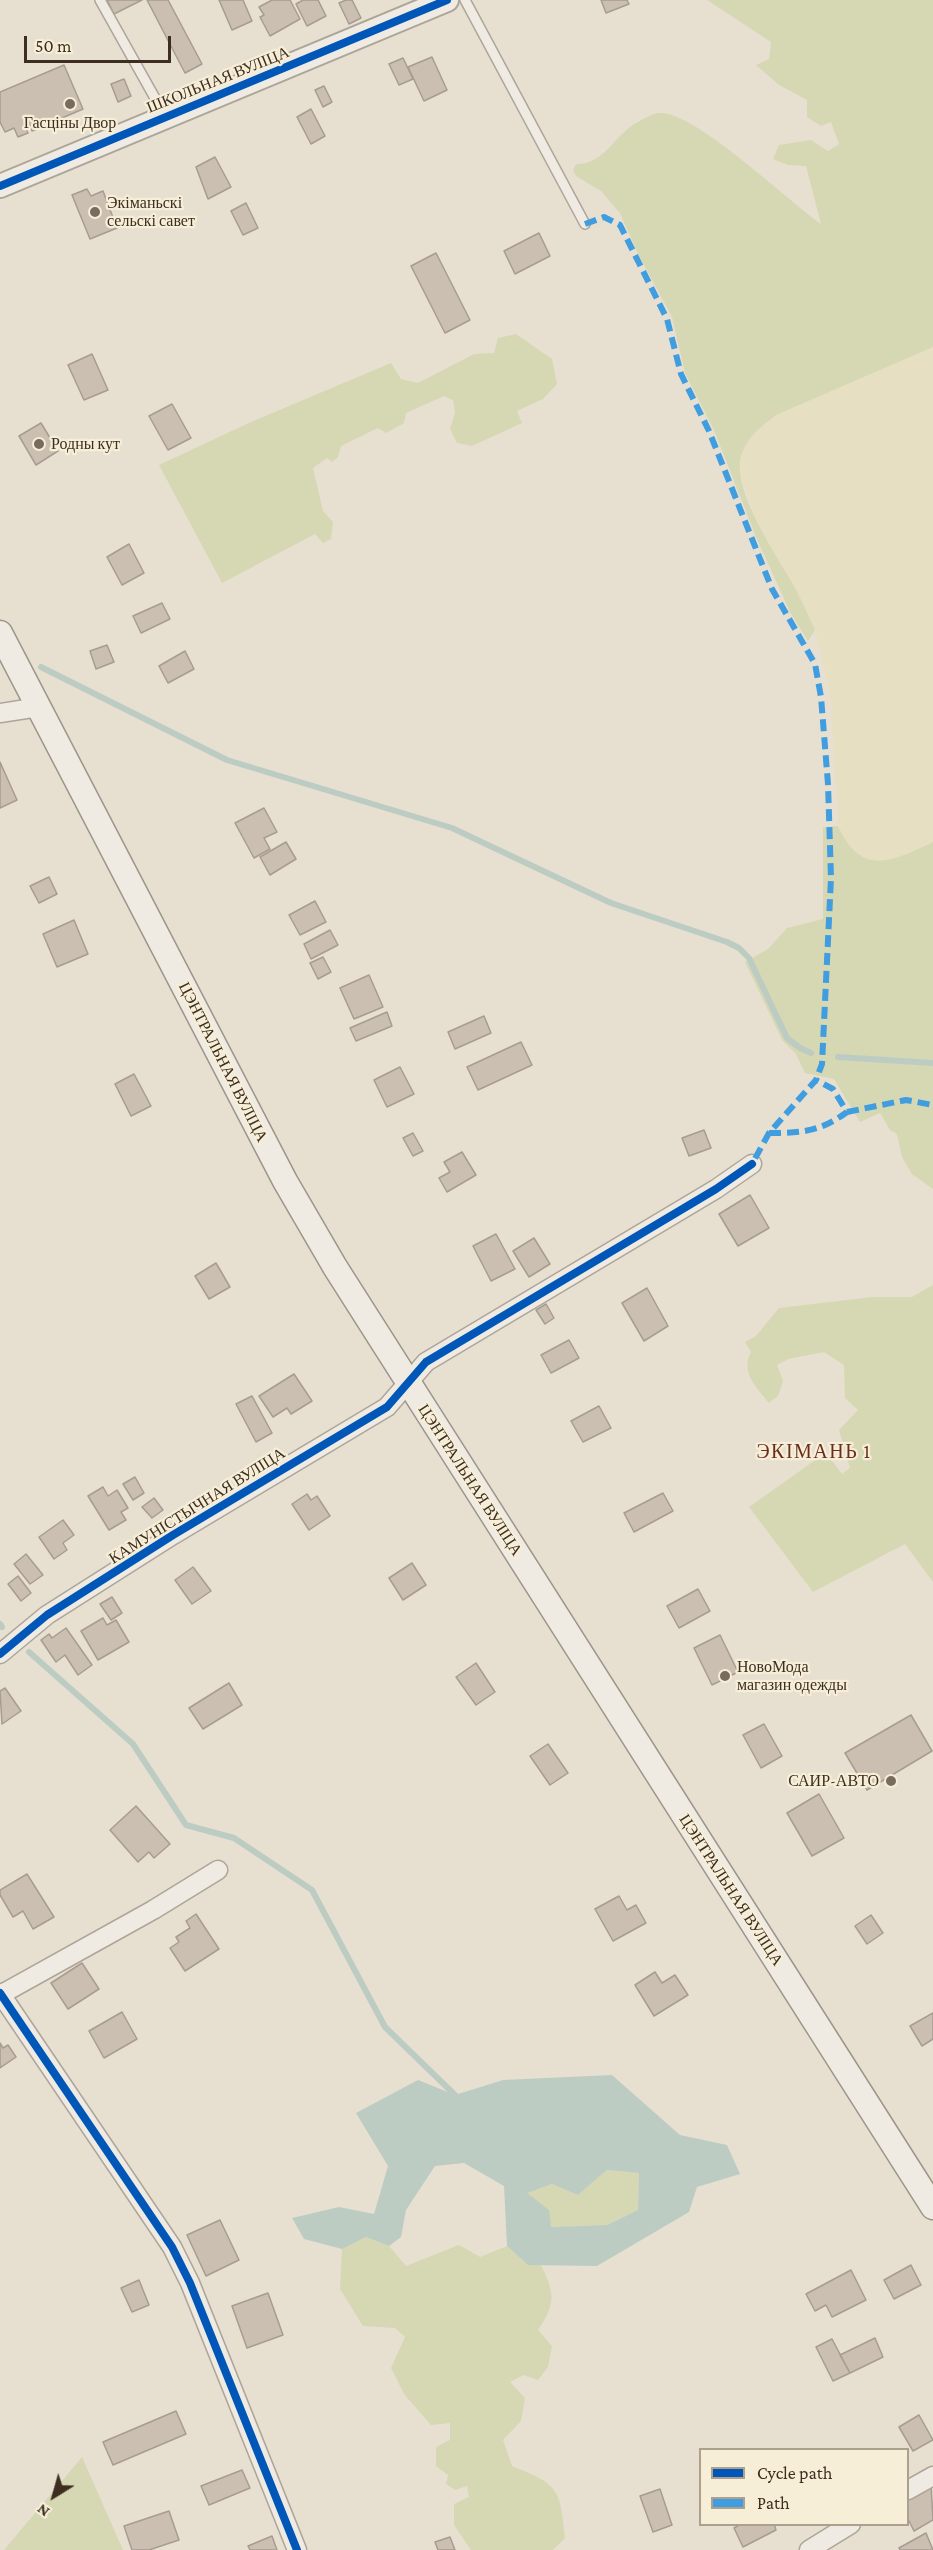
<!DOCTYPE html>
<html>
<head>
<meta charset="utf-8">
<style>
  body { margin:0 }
  #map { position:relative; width:933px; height:2550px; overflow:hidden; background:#e7e0d1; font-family:"Crimson Pro",serif }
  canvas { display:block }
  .legend { position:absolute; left:699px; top:2448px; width:210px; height:78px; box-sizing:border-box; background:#f7eed8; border:2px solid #ada18e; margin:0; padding:8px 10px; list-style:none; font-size:18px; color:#3d2e20 }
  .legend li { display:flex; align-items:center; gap:12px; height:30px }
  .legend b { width:30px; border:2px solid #ada18e }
  .north { position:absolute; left:24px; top:2466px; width:60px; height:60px; -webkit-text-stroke:4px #f7eed8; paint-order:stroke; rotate:217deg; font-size:16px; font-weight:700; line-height:24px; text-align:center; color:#3d2e20 }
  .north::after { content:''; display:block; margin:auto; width:21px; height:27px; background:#3d2e20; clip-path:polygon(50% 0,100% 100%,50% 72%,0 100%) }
  .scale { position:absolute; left:24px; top:36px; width:147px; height:27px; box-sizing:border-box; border:3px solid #3d2e20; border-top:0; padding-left:8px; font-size:18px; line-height:21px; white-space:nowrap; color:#3d2e20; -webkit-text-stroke:4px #f7eed8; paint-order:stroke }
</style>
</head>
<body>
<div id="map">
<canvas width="933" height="2550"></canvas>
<ul class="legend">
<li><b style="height:8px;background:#0057b8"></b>Cycle path</li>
<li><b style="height:8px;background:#3f9de0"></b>Path</li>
</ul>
<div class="north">N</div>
<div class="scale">50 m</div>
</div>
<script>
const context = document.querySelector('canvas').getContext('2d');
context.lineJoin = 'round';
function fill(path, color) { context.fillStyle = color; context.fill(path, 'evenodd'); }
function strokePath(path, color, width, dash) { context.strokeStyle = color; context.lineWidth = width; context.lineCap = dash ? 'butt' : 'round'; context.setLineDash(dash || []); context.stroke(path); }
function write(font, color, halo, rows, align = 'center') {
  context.font = font + ' "Crimson Pro",serif'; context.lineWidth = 4.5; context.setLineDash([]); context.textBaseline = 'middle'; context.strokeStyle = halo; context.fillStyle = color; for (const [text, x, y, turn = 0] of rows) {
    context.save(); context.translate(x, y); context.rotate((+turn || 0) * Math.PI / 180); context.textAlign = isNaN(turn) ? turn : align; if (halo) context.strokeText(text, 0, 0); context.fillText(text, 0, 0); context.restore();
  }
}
fill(new Path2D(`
  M933,347v495l-34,17 -22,3 -19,-7 -12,-11 -8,-18 -8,-134 -15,-62 -22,-45 -35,-60 -18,-50 2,-22 13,-22 21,-16z`), '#e6dfc2');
fill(new Path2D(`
  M707,0h226v347l-157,68c-14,11 -28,21 -34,38 -13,34 34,101 51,131 8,15 15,31 22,46l-7,11 -18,-29 -34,-75 -42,-107 -29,-57 -13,-56 -34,-63 -18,-41 -19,-22 -25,-15 -3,-6 3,-6c29,1 39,-31 62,-42 6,-3 15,-9 21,-9 35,-3 130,89 162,111l-15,-58 -18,-1 -15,-6 6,-14 32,-5 17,11 11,-7 -8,-22 -10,4 -14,-9v-17l-28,-15 -23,-20 13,-6 2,-17z
  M516,334l36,25 5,25 -14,15 -26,12 5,12 -50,23 -15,-3 -7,-14 5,-16 -2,-13 -9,-4 -38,17 -2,10 -18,10 -8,-5 -37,18 -3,11 -6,5 -5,-4 -14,10 10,43 10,11 -2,17 -8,4 -8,-9 -93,49 -63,-118 92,-43 140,-59 10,16 17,4 56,-29 20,-1 4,-15z
  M838,826c23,51 54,36 95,16v347l-21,-15 -10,-17 -5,-23 -7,-4 -10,-17 -20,9 -26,-43 -29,-6 -9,-19 -14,-14 -37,-78 23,-13 19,-21 36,-9v-92z
  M933,1285v297l-28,-38 -92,48 -64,-85 72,-51 8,1 13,17 8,-6 -11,-38 19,-20 -13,-12 -1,-33 -20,-13 -36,7 -11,6 6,16 -5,15 -9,7c-12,-15 -29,-30 -18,-51l-6,-10 11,-6 23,-28 93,-11h40z
  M607,2170l32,3 -1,37 -31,15 -56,2 -25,-34 26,-9 26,11z
  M366,2237l23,9 17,20 53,-21 21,12 27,-11 21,19h13c14,29 15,38 -3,65l14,16 -4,21 -10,13 -14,-5 -14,7 15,16 -4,23 -18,19 9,26c47,19 48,22 53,72l-12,12h-82l-17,-25v-21l15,-7 -2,-11 -12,4 -9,-6 2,-9 -12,-9v-19l14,-7v-17l-19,2 -27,-31 -13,-26 14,-31 -10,-9 -32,-2 -23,-37 2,-40z
  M82,2457l41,93h-119z`), '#d6d7b3');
fill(new Path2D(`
  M612,2075l68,60 47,10 13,29 -43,13 -8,25 -92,54 -69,-1 -21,-19 -3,-60 -40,-23 -29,3 -29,44 -5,27 -12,9 -23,-9 -24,12 -38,-10 -12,-21 47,-11 35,7 14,-48 -32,-53 62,-33 37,15 48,-15zM607,2170l32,3 -1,37 -31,15 -56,2 -2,-17 -22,-17 25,-9 26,11z`), '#bcccc2');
strokePath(new Path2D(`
  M41,667l186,93 225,68 159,75 116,39 12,6 10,10 38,80 13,10 11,5
  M838,1057l95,6
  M0,1624l2,3
  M29,1652l104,92 53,81 48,13 78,52 73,137 70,68`), '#bcccc2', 6);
const building = new Path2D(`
  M107,0h35l-28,14z
  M147,0h21l34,64 -17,9z
  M219,0h24l9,21 -20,9z
  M272,0h18l10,19 -30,17 -10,-19 4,-2 -5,-8z
  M303,0h15l8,16 -19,10 -11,-22z
  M346,0h6l9,18 -12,6 -10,-21z
  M601,0h26l2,4 -23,9z
  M432,57l15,33 -23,11 -16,-34z
  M403,58l10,21 -14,6 -10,-21z
  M64,65l19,44 -21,9 2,6 -13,5 -2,-5 -17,7 -3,-9 -5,2 4,9 -10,4 -4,-9 -9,4 -5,-10v-30z
  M124,79l7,17 -13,6 -7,-18z
  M324,86l8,16 -9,5 -8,-17z
  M311,109l14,27 -14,8 -14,-27z
  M215,157l16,30 -23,12 -12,-32z
  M87,189l4,7 12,-5 14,37 -27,11 -18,-44z
  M246,203l12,25 -15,7 -12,-24z
  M539,233l11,23 -35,18 -11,-23z
  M436,253l34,67 -25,13 -34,-67z
  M92,354l16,36 -24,10 -16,-35z
  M172,404l19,34 -23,12 -19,-34z
  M41,423l17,28 -22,14 -17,-29z
  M129,544l15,29 -22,12 -15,-28z
  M162,603l8,16 -29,14 -8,-17z
  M107,645l7,17 -18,7 -6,-18z
  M185,651l9,18 -26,14 -9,-17z
  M0,762l17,38 -17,8z
  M264,808l13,24 -13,6 6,11 -16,9 -19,-35z
  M286,842l10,17 -26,16 -10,-18z
  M49,877l8,17 -18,9 -9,-17z
  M315,901l11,21 -26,13 -11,-20z
  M74,920l14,34 -31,13 -14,-33z
  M330,930l8,15 -27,14 -7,-15z
  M323,957l8,15 -13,7 -8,-16z
  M369,975l14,32 -29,12 -14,-31z
  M387,1012l5,14 -36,15 -6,-13z
  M484,1016l7,17 -36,16 -7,-17z
  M521,1042l11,23 -54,25 -11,-23z
  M400,1067l14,27 -27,13 -13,-27z
  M134,1074l17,32 -20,10 -16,-32z
  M704,1130l7,18 -22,8 -7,-18z
  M413,1133l10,18 -10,5 -10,-18z
  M462,1152l14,23 -29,17 -8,-14 11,-6 -6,-10z
  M750,1195l19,33 -31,18 -19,-32z
  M496,1234l19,35 -24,12 -18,-35z
  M534,1238l16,26 -21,13 -16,-26z
  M216,1263l14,24 -21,12 -14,-23z
  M647,1288l21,38 -24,15 -22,-38z
  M546,1304l8,14 -9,6 -9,-14z
  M569,1340l10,18 -28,15 -10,-18z
  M294,1374l18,27 -21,13 -4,-6 -14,9 -14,-21z
  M252,1396l20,37 -16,9 -20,-38z
  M599,1406l12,22 -28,14 -12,-21z
  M135,1477l9,16 -11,7 -10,-16z
  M103,1487l5,9 9,-6 11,18 -7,4 5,8 -17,10 -21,-34z
  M663,1493l10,18 -39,21 -10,-19z
  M307,1494l4,6 6,-4 13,20 -21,14 -17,-26z
  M154,1498l9,12 -11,8 -10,-11z
  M63,1520l11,15 -11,8 4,7 -13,9 -15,-22z
  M26,1554l17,21 -13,9 -16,-20z
  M412,1563l14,22 -23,15 -14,-22z
  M193,1567l18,24 -19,13 -17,-24z
  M18,1576l13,17 -10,8 -13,-17z
  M698,1589l12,22 -31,17 -12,-22z
  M112,1597l10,16 -11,7 -11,-16z
  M103,1618l4,7 9,-5 13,22 -31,18 -17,-29z
  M66,1628l26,37 -14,10 -13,-20 -9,7 -15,-22 8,-6 3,4z
  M720,1635l18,37 -26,13 -18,-37z
  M476,1663l19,29 -19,13 -20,-28z
  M229,1683l13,22 -39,24 -14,-21z
  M5,1688l16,23 -19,13 -2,-33z
  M911,1715l21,36 -65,39 -22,-37z
  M764,1724l18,32 -21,12 -18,-33z
  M548,1744l20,29 -18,12 -20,-29z
  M819,1794l25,44 -32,18 -25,-43z
  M136,1806l34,38 -16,14 -5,-6 -11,10 -28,-32z
  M27,1874l27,43 -21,12 -10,-18 -10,6 -13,-22v-5z
  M619,1896l8,14 9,-5 10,18 -33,18 -18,-32z
  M196,1914l23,35 -34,22 -15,-23 9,-6 -3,-5 14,-9 -4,-7z
  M871,1915l12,18 -16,11 -12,-18z
  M82,1963l17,26 -31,20 -17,-26z
  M655,1972l7,11 13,-8 13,20 -34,21 -19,-31z
  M122,2012l15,27 -33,19 -15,-27z
  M933,2013v26l-11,7 -12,-20z
  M0,2043l3,5 5,-3 8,12 -16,11z
  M220,2220l19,40 -33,16 -19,-41z
  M911,2265l10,20 -27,14 -10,-19z
  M851,2270l15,30 -34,17 -6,-12 -11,6 -9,-17z
  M139,2280l10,25 -17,7 -11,-24z
  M268,2293l15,42 -36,13 -15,-42z
  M875,2338l8,19 -33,16 -10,-18z
  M832,2339l18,34 -17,8 -17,-34z
  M176,2411l10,23 -73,31 -10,-23z
  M919,2415l14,25 -20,11 -14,-24z
  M242,2470l8,18 -41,17 -8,-19z
  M931,2484l2,36 -19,11 -6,-12v-21z
  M660,2489l12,36 -19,7 -13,-36z
  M169,2511l10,29 -30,10h-17l-8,-24z
  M741,2524h33l2,6 -33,17 -9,-19z
  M926,2533l7,17h-33l-1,-2z
  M272,2536l5,14h-27l-2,-4z
  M450,2537l5,13h-17l-3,-8z`);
fill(building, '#cbbfb2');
strokePath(building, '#a89c90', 1.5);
const service = new Path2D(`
  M100,0l65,116
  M465,0l120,224`);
const minor = new Path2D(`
  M0,713l39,-6
  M0,1654l47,-39 126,-80 214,-128 39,-45 290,-173 36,-25
  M0,1993l172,254 18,36 107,267
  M0,1995l153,-85 65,-40
  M908,2490l25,-14
  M809,2550l42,-26`);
const tertiary = new Path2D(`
  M0,186l447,-186`);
const secondary = new Path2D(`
  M0,633l285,548 50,86 598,940`);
strokePath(service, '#ada599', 12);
strokePath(minor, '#ada599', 21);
strokePath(tertiary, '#ada599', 26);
strokePath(secondary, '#9c958a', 27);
strokePath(service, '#efebe3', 9);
strokePath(minor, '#efebe3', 18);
strokePath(tertiary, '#efebe3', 22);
strokePath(secondary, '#efebe3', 24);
strokePath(new Path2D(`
  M585,224l19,-7 16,8 47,94 14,55 28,57 63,158 43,75 6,33 7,87 3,94 -9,186 -6,16 -47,53 -17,31
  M847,1112l59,-12 27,5
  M769,1133c32,0 51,-1 78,-21l-14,-23 -17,-9`), '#3f9de0', 6, [12, 6]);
strokePath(new Path2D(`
  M0,186l447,-186
  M0,1654l47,-39 126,-80 214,-128 39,-45 290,-173 36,-25
  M0,1993l172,254 18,36 107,267`), '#0057b8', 8);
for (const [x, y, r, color] of [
  [70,104,6,"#786c5e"],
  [95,212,6,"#786c5e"],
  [39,444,6,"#786c5e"],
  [725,1676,6,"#786c5e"],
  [891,1781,6,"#786c5e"]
]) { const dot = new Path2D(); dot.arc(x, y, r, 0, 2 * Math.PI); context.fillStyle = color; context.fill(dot); strokePath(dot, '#f7eed8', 2); }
write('16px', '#3d2e20', '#f7eed8', [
  ["ШКОЛЬНАЯ ВУЛІЦА",218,80,-22],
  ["ЦЭНТРАЛЬНАЯ ВУЛІЦА",223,1062,63],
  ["ЦЭНТРАЛЬНАЯ ВУЛІЦА",470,1480,57],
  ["КАМУНІСТЫЧНАЯ ВУЛІЦА",197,1506,-32],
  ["ЦЭНТРАЛЬНАЯ ВУЛІЦА",731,1890,57]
]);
write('16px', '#3d2e20', '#f7eed8', [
  ["Гасціны Двор",70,123,"center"],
  ["Экіманьскі",107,203],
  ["сельскі савет",107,221],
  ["Родны кут",51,444],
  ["НовоМода",737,1667],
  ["магазин одежды",737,1685],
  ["САИР-АВТО",879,1781,"right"]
], 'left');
context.letterSpacing = '1.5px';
write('20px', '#6b2e1e', '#f7eed8', [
  ["ЭКІМАНЬ 1",814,1452]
]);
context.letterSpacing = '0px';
</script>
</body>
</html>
